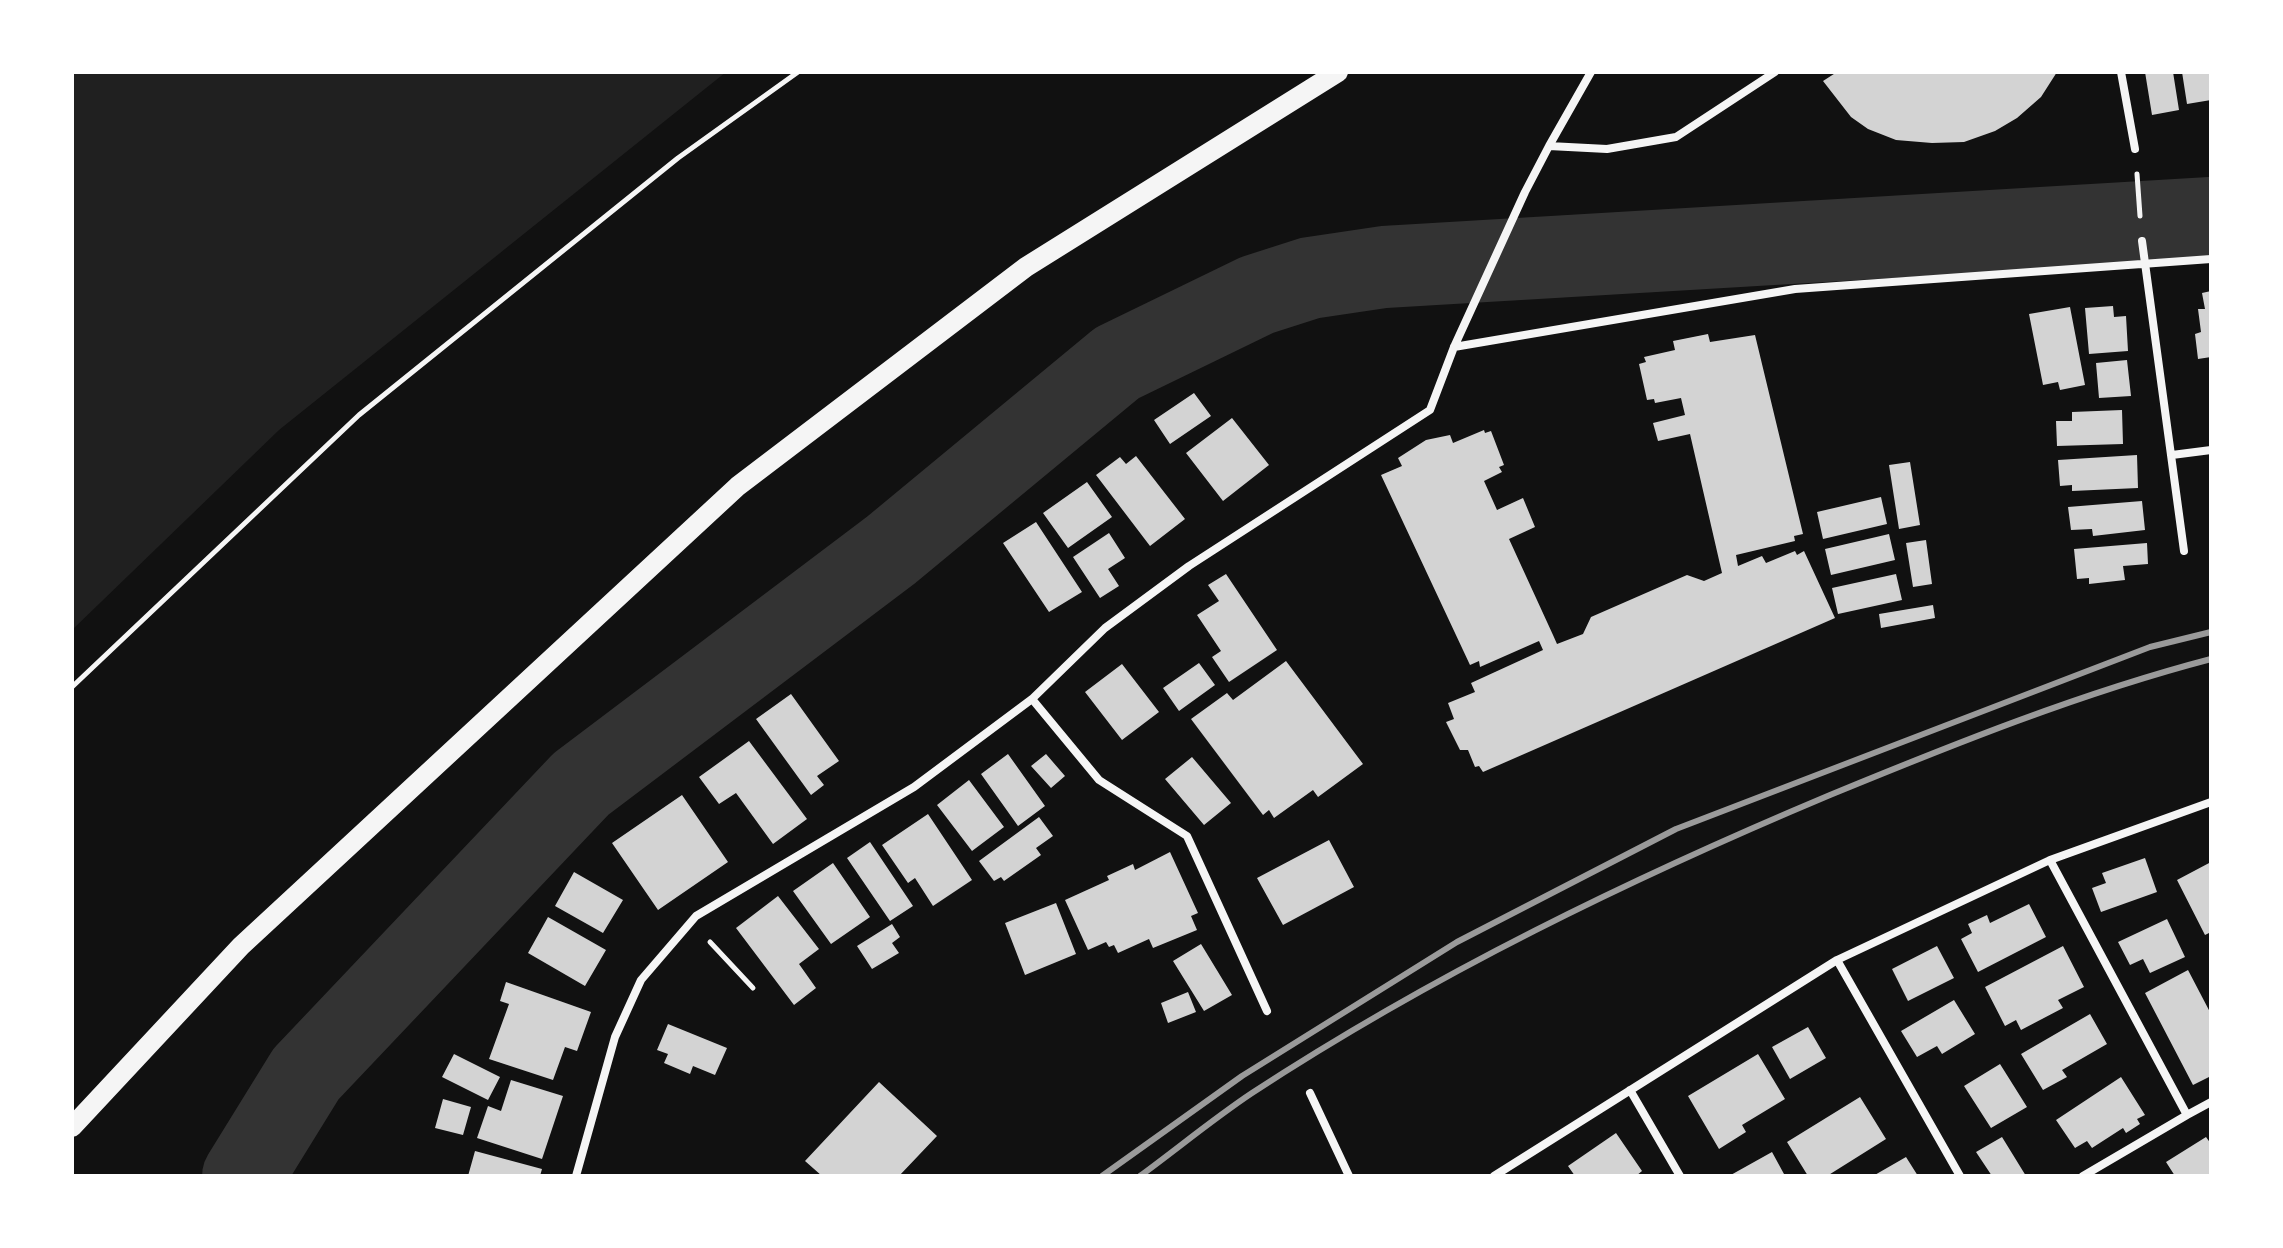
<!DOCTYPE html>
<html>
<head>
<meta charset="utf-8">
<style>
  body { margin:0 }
  #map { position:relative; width:2283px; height:1248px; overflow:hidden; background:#111; font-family:Montserrat,sans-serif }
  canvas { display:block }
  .frame { position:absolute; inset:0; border:74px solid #fff; pointer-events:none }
</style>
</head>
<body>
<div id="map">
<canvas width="2283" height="1248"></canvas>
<div class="frame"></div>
</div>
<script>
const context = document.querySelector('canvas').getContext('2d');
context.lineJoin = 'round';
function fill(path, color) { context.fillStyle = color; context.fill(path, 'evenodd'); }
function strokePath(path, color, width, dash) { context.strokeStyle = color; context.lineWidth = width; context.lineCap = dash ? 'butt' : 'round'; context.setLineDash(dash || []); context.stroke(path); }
fill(new Path2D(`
  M72,72h654l-447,358 -207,200z`), '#202020');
strokePath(new Path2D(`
  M243,1176l63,-102 275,-290 310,-234 226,-187 140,-68 53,-17 74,-11 827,-49`), '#333', 82);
fill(new Path2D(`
  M1837,72h220l-16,25 -24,21 -22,13 -31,11 -32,1 -36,-3 -28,-11 -17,-12 -28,-36z
  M2145,72h28l6,38 -27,5z
  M2182,72h29v28l-24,4z
  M2211,291v66l-13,2 -3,-25 6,-2 -3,-23h7l-3,-16z
  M2113,306l1,11 12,-1 2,35 -39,3 -4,-46z
  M2070,307l15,78 -25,5 -2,-8 -15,3 -14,-71z
  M1708,334l2,8 45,-7 48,199 -9,2 1,5 -59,14 2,11 24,-10 4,7 29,-12 2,4 7,-4 31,67 -352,154 -4,-6 -4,1 -7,-17h-8l-14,-28 8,-3 -6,-16 27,-11 -4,-9 72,-33 -4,-9 -59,26 -1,-6 -9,4 -89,-190 21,-9 -4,-8 28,-18 24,-5 3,8 31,-13 1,3 6,-2 13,34 -5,2 3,5 -18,9 13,29 26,-12 12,29 -26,12 44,96 4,9 26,-10 8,-17 96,-42 17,6 18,-8 -32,-139 -32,7 -5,-18 32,-8 -4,-17 -26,5 -1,-4 -7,1 -8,-36 7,-2 -2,-5 31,-7 -2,-9z
  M2127,360l4,36 -32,2 -3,-35z
  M1194,393l17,23 -41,28 -16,-24z
  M2122,410l1,34 -66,2 -1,-25h16v-9z
  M1232,418l37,47 -46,36 -37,-48z
  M2137,455l1,33 -66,3v-6l-12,1 -2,-26z
  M1136,456l49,63 -35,27 -54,-71 24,-18 6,7z
  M1910,462l10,63 -21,4 -10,-64z
  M1087,482l25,35 -44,31 -25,-35z
  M1881,497l6,27 -64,15 -6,-27z
  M2142,501l3,29 -52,6 -1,-7 -21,1 -3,-23z
  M1036,522l46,70 -33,20 -46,-69z
  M1109,533l16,25 -17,11 11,17 -19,12 -27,-41z
  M1889,534l6,26 -64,15 -6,-26z
  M1926,540l6,44 -19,3 -7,-44z
  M2147,543l1,21 -25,2 2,14 -36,4v-6l-12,1 -3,-30z
  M1226,574l51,76 -48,32 -17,-25 9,-6 -24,-36 22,-14 -11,-16z
  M1896,574l6,26 -64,14 -6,-26z
  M1933,605l2,13 -54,10 -2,-14z
  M1286,661l77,103 -45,33 -5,-7 -39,28 -5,-8 -6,5 -72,-96 36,-26 6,7z
  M1199,663l16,22 -36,26 -16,-23z
  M1122,664l37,48 -37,28 -37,-48z
  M791,694l48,67 -22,15 7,9 -13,10 -55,-76z
  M749,741l58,78 -34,25 -37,-51 -17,11 -20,-27z
  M1008,754l37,52 -27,20 -37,-52z
  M1046,754l19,22 -14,12 -20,-22z
  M1192,757l39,46 -27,22 -39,-46z
  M969,780l35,47 -32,24 -35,-46z
  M682,795l46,67 -70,48 -46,-67z
  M928,814l44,66 -39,26 -18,-28 -7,5 -26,-38z
  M1039,817l14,19 -17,12 5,7 -37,26 -3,-4 -7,4 -15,-20z
  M1329,840l25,47 -71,38 -26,-47z
  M870,842l43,64 -23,15 -43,-63z
  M1170,852l28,61 -7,3 6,14 -44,18 -4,-9 -31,14 -4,-8 -5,2 -3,-5 -18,8 -23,-50 44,-20 -2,-4 26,-12 2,6z
  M2145,858l12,34 -56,20 -9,-24 14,-5 -4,-10z
  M2211,862v70l-6,3 -28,-55z
  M833,863l37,54 -39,27 -38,-53z
  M574,872l49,28 -20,33 -48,-27z
  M778,896l41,53 -20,15 17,24 -22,17 -58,-77z
  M1056,903l20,51 -51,21 -20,-52z
  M2029,904l17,33 -68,35 -17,-33 11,-6 -4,-9 19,-9 3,8z
  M548,917l58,33 -21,36 -57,-33z
  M2167,919l18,38 -35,16 -7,-14 -13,6 -12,-23z
  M892,924l8,13 -8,6 7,10 -27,16 -15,-23z
  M1201,944l31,51 -28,16 -31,-50z
  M1937,946l17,32 -46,23 -16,-32z
  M2063,946l21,41 -26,13 5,8 -42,22 -5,-10 -11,6 -20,-39z
  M2188,970l23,44v62l-18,9 -48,-92z
  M506,982l85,30 -14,39 -12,-4 -12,33 -64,-21 20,-55 -9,-3z
  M1188,992l8,20 -28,11 -7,-20z
  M1954,1000l21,34 -33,20 -5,-8 -20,11 -16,-26z
  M2090,1014l17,30 -45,26 5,7 -24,13 -22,-36z
  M668,1024l59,24 -12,27 -22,-9 -3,8 -26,-11 4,-9 -11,-4z
  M1808,1027l18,31 -36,21 -18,-32z
  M454,1054l46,23 -12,23 -46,-23z
  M1758,1054l27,45 -43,26 4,7 -27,17 -31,-53z
  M2000,1064l27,43 -36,21 -27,-42z
  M2121,1077l24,38 -8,4 3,5 -14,9 -3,-5 -31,20 -5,-7 -12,7 -19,-28z
  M511,1080l52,16 -21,63 -65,-21 11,-32 13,5z
  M879,1082l58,54 -38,40h-77l-17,-15z
  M1860,1097l26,42 -59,37h-19l-21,-34z
  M443,1099l28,8 -8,28 -28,-7z
  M1616,1133l26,38 -6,5h-61l-7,-10z
  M2002,1137l24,39h-34l-16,-24z
  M2206,1137l5,7v32h-36l-9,-14z
  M475,1151l67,18 -2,7h-72z
  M1772,1152l12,22 -3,2h-52z
  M1906,1157l12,19h-45z`), '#d3d3d3');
strokePath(new Path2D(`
  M2137,174l3,42
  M72,687l287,-272 319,-257 120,-86
  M710,942l43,46`), '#f5f5f5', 5);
strokePath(new Path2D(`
  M2121,72l14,77
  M1549,146l42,-74
  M2142,241l42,310
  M1454,347l341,-58 416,-30
  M2172,455l39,-5
  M1032,699l67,81 88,56 80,175
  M2050,860l161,-58
  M1837,960l123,216
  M1630,1090l50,86
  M1310,1093l39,83
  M2187,1115l24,-13
  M576,1176l39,-139 26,-57 55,-64 218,-129 118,-88 73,-71 84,-62 241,-156 24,-63 71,-155 24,-46 58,3 69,-12 99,-65
  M1494,1176l343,-216 213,-100 137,255 -104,61`), '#f5f5f5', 8);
strokePath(new Path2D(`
  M72,1127l169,-181 497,-460 288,-219 312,-195`), '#f5f5f5', 20);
strokePath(new Path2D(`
  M1102,1176l140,-100 215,-134 219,-113 474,-182 61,-15
  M1140,1176c37,-27 73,-57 112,-83 182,-119 378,-214 578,-298 124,-51 251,-102 381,-136`), '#9a9a9a', 6);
</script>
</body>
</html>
